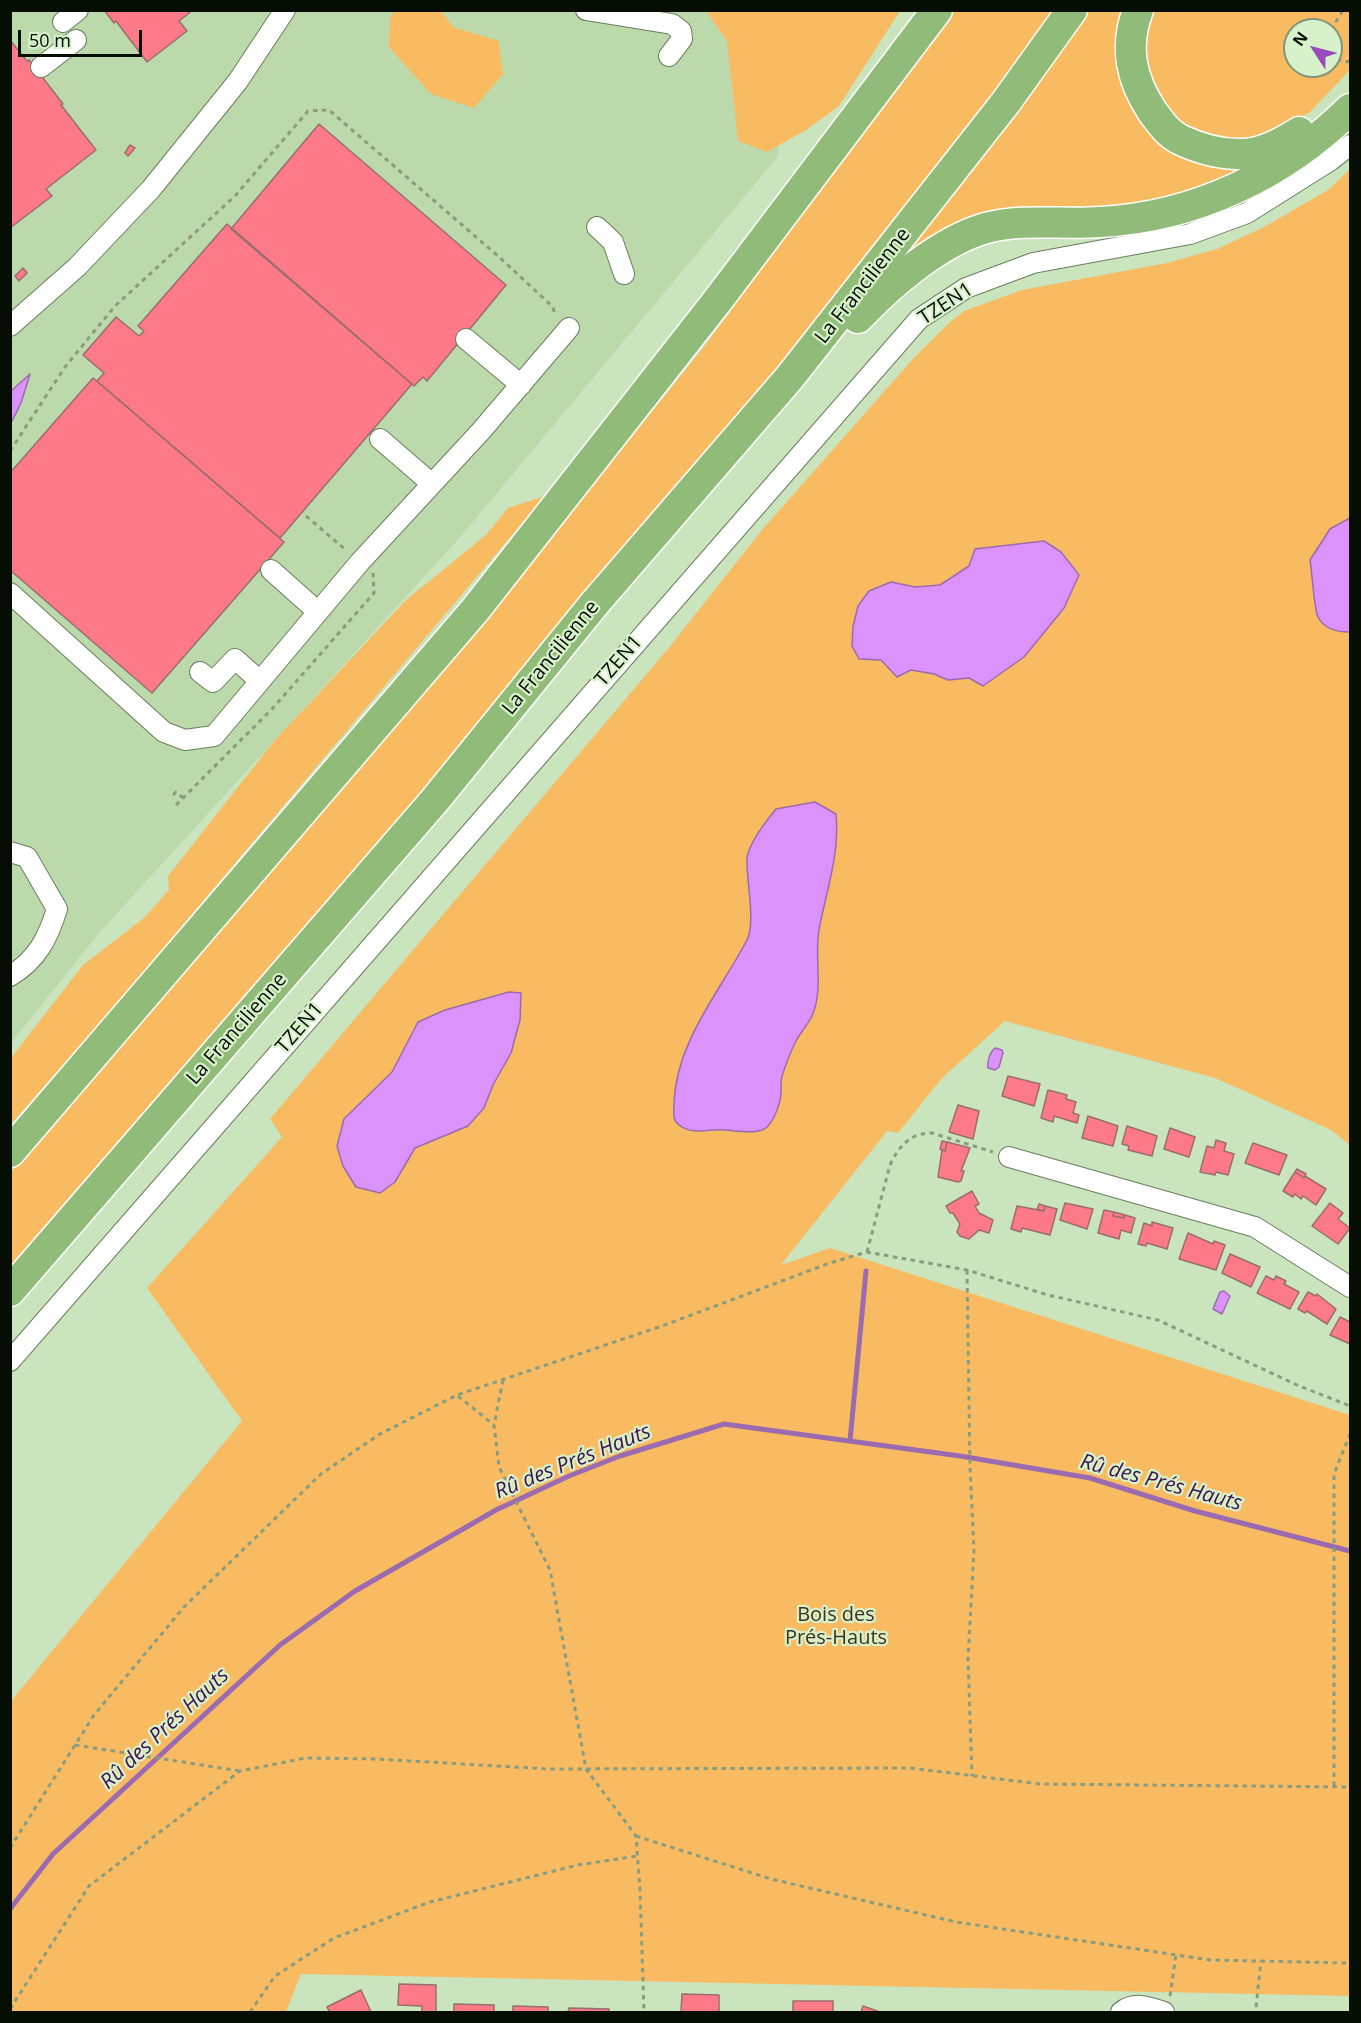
<!DOCTYPE html>
<html>
<head>
<meta charset="utf-8">
<style>
  body { margin:0 }
  #map { position:relative; width:1361px; height:2023px; overflow:hidden; background:#cae4bd; font-family:"Open Sans",sans-serif }
  canvas { display:block }
  .frame { position:absolute; inset:0; border:12px solid #060e03; pointer-events:none }
  .north { position:absolute; left:1283px; top:18px; width:60px; height:60px; box-sizing:border-box; background:#d7f1ca; border:2px solid #83967a; border-radius:50%; rotate:306deg; font-size:16px; font-weight:700; line-height:24px; text-align:center; color:#060e03 }
  .north::after { content:''; display:block; margin:auto; width:21px; height:27px; background:#9a4bbb; clip-path:polygon(50% 0,100% 100%,50% 72%,0 100%) }
  .scale { position:absolute; left:18px; top:30px; width:124px; height:27px; box-sizing:border-box; border:3px solid #060e03; border-top:0; padding-left:8px; font-size:18px; line-height:21px; white-space:nowrap; color:#060e03; -webkit-text-stroke:4px #d7f1ca; paint-order:stroke }
</style>
</head>
<body>
<div id="map">
<canvas width="1361" height="2023"></canvas>
<div class="frame"></div>
<div class="north">N</div>
<div class="scale">50 m</div>
</div>
<script>
const context = document.querySelector('canvas').getContext('2d');
context.lineJoin = 'round';
function fill(path, color) { context.fillStyle = color; context.fill(path, 'evenodd'); }
function strokePath(path, color, width, dash) { context.strokeStyle = color; context.lineWidth = width; context.lineCap = dash ? 'butt' : 'round'; context.setLineDash(dash || []); context.stroke(path); }
function write(font, color, halo, rows, align = 'center') {
  context.font = font + ' "Open Sans",sans-serif'; context.lineWidth = 4.5; context.setLineDash([]); context.textBaseline = 'middle'; context.strokeStyle = halo; context.fillStyle = color; for (const [text, x, y, turn = 0] of rows) {
    context.save(); context.translate(x, y); context.rotate((+turn || 0) * Math.PI / 180); context.textAlign = isNaN(turn) ? turn : align; if (halo) context.strokeText(text, 0, 0); context.fillText(text, 0, 0); context.restore();
  }
}
fill(new Path2D(`
  M11,11h732l16,25 20,119 -317,380 -363,398 -88,110z`), '#bcd9ac');
fill(new Path2D(`
  M394,11h47l12,16 46,14 4,33 -29,34 -43,-14 -42,-47 1,-28z
  M706,11h194l-61,95 -33,24 -39,22 -29,-11 -11,-100z
  M953,11h104l-74,102 -237,297 -203,245 -532,616v-99l539,-634 153,-190z
  M1086,11h40l31,120 127,22 -77,38 -308,71z
  M1149,11h201v59l-40,42 -27,15 -23,11 -44,2 -25,-10 -23,-14 -17,-25 -9,-59zM1295,30h36v36h-36z
  M1350,169v976l-19,-15 -116,-52 -210,-57 -63,57 -44,55 -11,-2 -106,134 49,-17 520,167v581l-1049,-22 -15,38h-275v-311l231,-280 -95,-133 135,-151 -12,-18 397,-469 95,-120 150,-170 37,-37 15,-12 58,-21 145,-27 50,-14 47,-22 64,-37z
  M545,496l-428,507 -106,121v-66l72,-93 61,-47 25,-28 -1,-14 107,-136 131,-140 80,-65 22,-27z`), '#f8bb62');
const water = new Path2D(`
  M30,374l-9,29 -10,20v-32z
  M1350,518v114c-12,0 -26,-3 -32,-15 -4,-8 -6,-46 -8,-57l20,-31z
  M1044,541l17,11 18,23 -15,33 -40,49 -41,29 -14,-8 -21,2 -14,-6 -23,-4 -14,7 -16,-17 -22,-1 -7,-13 1,-19 5,-21 11,-15 22,-9 24,5 25,-2 29,-19 6,-17z
  M815,802l21,12c4,41 -10,77 -17,116 -5,29 5,58 -7,86 -4,8 -10,15 -15,23 -6,11 -11,25 -15,37 -2,7 0,12 -1,18 -1,11 -7,26 -14,33 -10,10 -40,1 -53,3 -12,1 -25,3 -35,-5 -7,-5 -5,-13 -5,-21 2,-62 45,-111 73,-164 9,-18 -1,-61 0,-81 1,-14 20,-39 29,-50z
  M509,992l12,1 -1,27 -9,33 -18,32 -9,23 -16,18 -53,22 -20,34 -15,11 -24,-6 -13,-21 -6,-20 7,-27 48,-47 26,-50 27,-12z
  M995,1048l7,2 1,3 -4,14 -4,3 -7,-2c-1,-7 2,-16 7,-20z
  M1224,1291l6,5 -8,18 -9,-5 7,-17z`);
fill(water, '#db93fb');
strokePath(water, '#9b6bb1', 1.5);
strokePath(new Path2D(`
  M850,1441l16,-170
  M10,1909l43,-55 227,-209 75,-54 141,-81 73,-34 51,-20 104,-32 236,32 130,22 105,33 155,40`), '#9b6bb1', 5);
const building = new Path2D(`
  M104,10h89l-14,11 8,10 -40,31 -31,-41 -2,2z
  M10,40l17,21 2,-1 34,44 -2,1 35,45 -50,39 6,7 -42,32z
  M319,124l187,161 -79,96 -4,-4 -9,9 -183,-157z
  M130,145l5,3 -7,8 -3,-3z
  M227,224l185,160 -132,154 -183,-157 7,-8 -21,-18 33,-38 23,19 5,-5 -6,-5z
  M23,268l4,5 -8,8 -4,-5z
  M93,378l191,164 -132,151 -142,-123v-97z
  M1008,1076l32,8 -6,22 -32,-10z
  M1048,1090l19,5 -1,4 10,3 -3,11 6,2 -2,8 -23,-7 -1,6 -12,-4z
  M958,1105l21,6 -6,28 -24,-7z
  M1088,1116l30,10 -5,20 -31,-8z
  M1127,1126l30,10 -5,20 -24,-6 1,-4 -7,-2z
  M1170,1128l25,9 -6,20 -25,-8z
  M1216,1140l10,3 -2,8 10,3 -6,21 -12,-3 -1,3 -15,-3 7,-26 7,2z
  M942,1141l5,1 -2,9 -5,-2z
  M947,1142l23,6 -9,23h3l-3,10 -3,1 -20,-5 4,-27 3,1z
  M1253,1143l34,12 -8,20 -34,-12z
  M1297,1169l9,5 -2,4 -9,-6z
  M1295,1172l9,6 1,-2 21,13 -10,16 -13,-9 -2,3 -6,-5 -2,3 -10,-6z
  M972,1191l7,13 -4,2 4,7 14,7 -4,13 -10,-3 -10,9 -9,-3 -3,-4 3,-8 -7,-11h-3l-4,-7z
  M1065,1203l28,6 -6,20 -27,-9z
  M1330,1203l13,10 -5,6 12,9 -12,16 -26,-18z
  M1039,1204l6,2 -1,5 -7,-1z
  M1017,1206l27,5 1,-5 12,3 -7,26 -28,-7 -1,4 -10,-3z
  M1104,1210l10,2 -1,4 11,2 1,-3 10,3 -4,15 -10,-3 -2,9 -21,-6z
  M1114,1212l11,3 -1,3 -11,-2z
  M1152,1222l21,6 -6,21 -20,-6 -1,3 -8,-2 6,-21 8,3z
  M1188,1233l25,11 1,-3 11,4 -9,25 -37,-11z
  M1230,1254l30,13 -9,20 -29,-14z
  M1266,1276l8,4 2,-4 10,5 -2,3 15,8 -9,17 -33,-16z
  M1308,1292l8,4 1,-2 19,15 -9,15 -20,-13 -2,2 -7,-4z
  M1340,1317l10,5v22l-20,-9z
  M399,1984l37,1v27h-14v-6l-24,-1z
  M361,1990l10,22h-41l-3,-5z
  M682,1994l37,1v17h-38z
  M793,2001h40v11h-40z
  M454,2004l40,1v7h-40z
  M513,2006l35,1v5h-35z
  M863,2006l17,6h-19z
  M569,2008l40,1v3h-41z`);
fill(building, '#ff7a89');
strokePath(building, '#996c6f', 1.5);
const minor = new Path2D(`
  M586,10l86,14 9,7 1,8 -13,17
  M63,22l15,-12
  M41,67l35,-27
  M597,227l16,15 11,32
  M10,326l67,-59 74,-78 87,-108 47,-71
  M466,339l55,46
  M380,439l52,45
  M271,570l47,42
  M10,593l154,139 21,8 29,-4 146,-174 121,-131 88,-103
  M200,672l13,10 22,-23 25,22
  M10,852l17,5 30,52c-9,29 -20,51 -47,67
  M1009,1157l246,70 95,60
  M10,1361l909,-1042 47,-31 67,-25 157,-29 57,-21 84,-53 19,-15
  M1121,2012c14,-11 28,-5 43,0`);
const highway = new Path2D(`
  M1138,10c-14,37 -7,69 14,101 8,11 16,23 29,29 17,8 39,14 58,14 21,1 43,-11 60,-22
  M858,318c32,-34 82,-77 128,-90 36,-10 77,-3 114,-6 95,-5 183,-47 250,-113
  M10,1152l465,-542 243,-310 219,-290
  M10,1291l425,-491 160,-197 195,-226 216,-275 66,-92`);
strokePath(minor, '#687f5c', 22);
strokePath(highway, '#fff', 33);
strokePath(new Path2D(`
  M1331,30l12,-20
  M1331,52c5,6 11,12 19,9
  M10,451l55,-84 50,-61 120,-110 73,-85 21,-1 169,146 55,51 2,9
  M306,516l41,35
  M173,795l3,-3 7,6
  M176,805l96,-96 102,-116 -1,-20
  M867,1252l23,-87c9,-19 20,-32 42,-32l61,19
  M967,1270l3,197 4,83 -6,109 4,117
  M503,1380l-9,45 5,42 51,103 36,199 50,67 4,54 4,122
  M458,1396l36,29
  M75,1745l165,26
  M1334,1786v-312l16,-40
  M636,1836l135,43 185,43 254,38 140,3
  M10,1848l84,-133 90,-108 137,-133 59,-40 77,-39 205,-69 165,-62 40,-12 100,18 81,25 110,25 139,65 53,21
  M1170,1996l6,-41
  M1256,2007l5,-46
  M10,2009l79,-123 151,-115 66,-13 71,1 171,10 362,-1 130,16 310,3
  M250,2012l25,-36 59,-38 96,-36 148,-37 59,-9`), '#889c7f', 3, [4.5, 4.5]);
strokePath(minor, '#fff', 20);
strokePath(highway, '#91bb79', 30);
write('20px', '#060e03', '#d7f1ca', [
  ["La Francilienne",863,286,-52],
  ["TZEN1",946,304,-33],
  ["La Francilienne",551,658,-51],
  ["TZEN1",619,661,-49],
  ["TZEN1",300,1028,-49],
  ["La Francilienne",237,1029,-49]
]);
write('20px', '#40311d', '#d7f1ca', [
  ["Bois des",836,1615],
  ["Prés-Hauts",836,1638]
]);
write('italic 21px', '#3f1151', '#d7f1ca', [
  ["Rû des Prés Hauts",573,1462,-22],
  ["Rû des Prés Hauts",1161,1483,15],
  ["Rû des Prés Hauts",165,1729,-43]
]);
</script>
</body>
</html>
